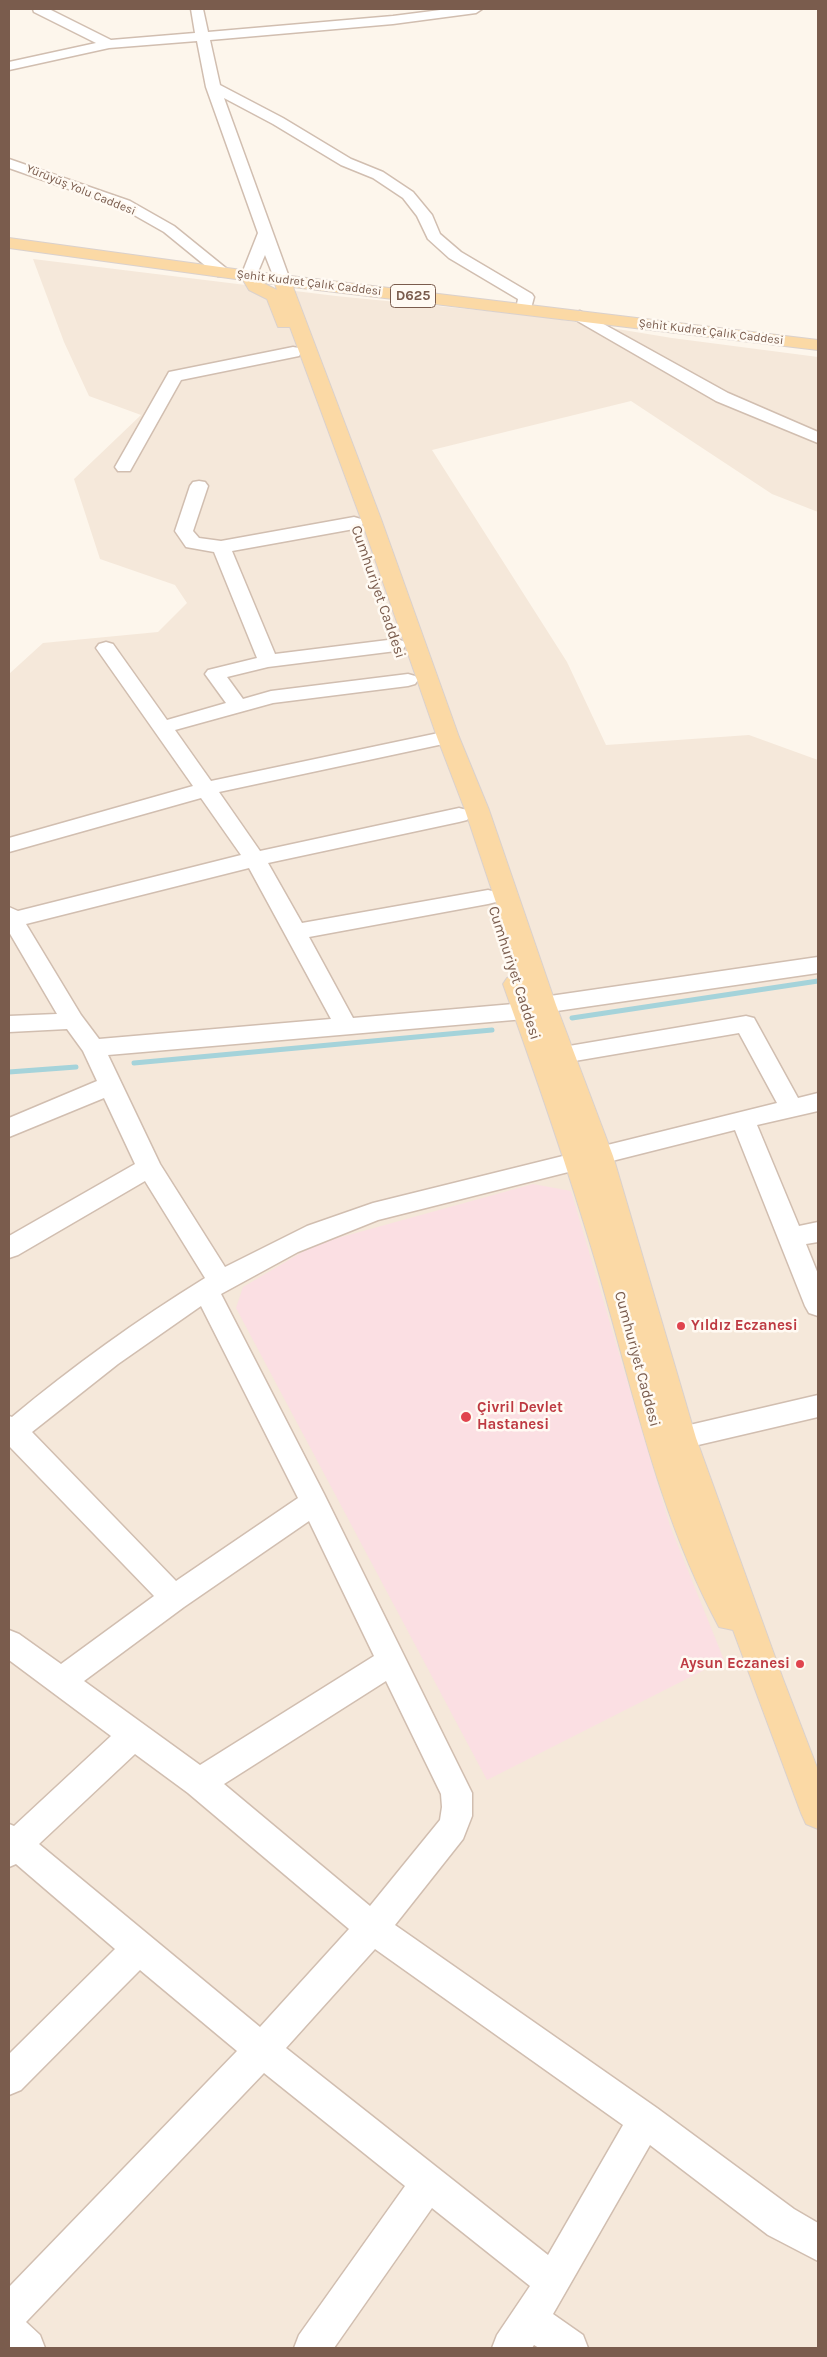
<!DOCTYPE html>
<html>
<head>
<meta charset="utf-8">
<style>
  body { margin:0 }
  #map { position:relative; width:827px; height:2357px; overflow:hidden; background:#fdf6ec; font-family:Karla,sans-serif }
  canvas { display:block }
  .frame { position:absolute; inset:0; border:10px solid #7a5c4d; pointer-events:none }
</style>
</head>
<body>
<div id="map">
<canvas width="827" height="2357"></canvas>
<div class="frame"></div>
</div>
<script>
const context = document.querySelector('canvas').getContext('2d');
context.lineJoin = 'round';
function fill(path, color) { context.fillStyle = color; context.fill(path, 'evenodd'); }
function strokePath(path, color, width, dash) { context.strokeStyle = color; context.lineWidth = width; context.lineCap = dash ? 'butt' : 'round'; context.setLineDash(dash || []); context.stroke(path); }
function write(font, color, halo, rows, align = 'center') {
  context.font = font + ' Karla,sans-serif'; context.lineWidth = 5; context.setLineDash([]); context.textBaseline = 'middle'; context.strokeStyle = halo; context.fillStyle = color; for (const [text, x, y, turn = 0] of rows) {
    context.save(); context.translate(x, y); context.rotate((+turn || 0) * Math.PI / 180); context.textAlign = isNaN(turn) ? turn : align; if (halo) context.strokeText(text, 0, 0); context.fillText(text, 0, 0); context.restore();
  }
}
fill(new Path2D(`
  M33,259l303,37 202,20 134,22 146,19v155l-46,-18 -141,-93 -199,49 135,212 39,83 143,-10 69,25v1588h-809v-1674l34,-31 115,-11 29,-29 -12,-18 -75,-26 -26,-80 67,-64 -52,-19 -25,-54z`), '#f5e8da');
fill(new Path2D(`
  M533,1184l38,7 99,335 54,134 -237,120 -251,-472 7,-21 73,-43z`), '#fbdfe3');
strokePath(new Path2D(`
  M572,1018l246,-37
  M134,1063l358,-33
  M9,1072l67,-5`), '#a5d3da', 5);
const minor = new Path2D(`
  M33,9h16l62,31 84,-7 -4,-24h12l5,23 185,-16 55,-7h34l-6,4 -83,11 -183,16 10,45 63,33 68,41 32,13 30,20 19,23 8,19 21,18 71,42 2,3 -4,15h-12l-2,-3 2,-10 -69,-41 -21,-19 -11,-23 -14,-18 -30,-20 -32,-13 -68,-41 -49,-26 66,182 -2,3h-12l-11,-28 -10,24h-12l-2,-3 17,-43 -52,-146 -9,-46 -88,7 -100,22v-8l87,-19 -62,-31z
  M9,159l121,42 44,25 58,47 -2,3h-12l-54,-44 -44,-25 -111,-39z
  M580,311l148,82 90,39v11l-102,-42 -142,-82 -2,-3 2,-3z
  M293,347l6,1 2,4 -2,4 -118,24 -51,91h-12l-3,-4 54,-95z
  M199,481l6,1 3,4 -15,45 6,7 22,3 133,-24 7,2 2,4 -2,4 -7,2 -122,22 43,103 121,-15 7,2 3,4 -3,4 -7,2 -128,16 -41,10 16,22 28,-8 137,-17 7,2 3,4 -3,4 -7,2 -135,17 -98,27 36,51 237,-50 7,2 3,4 -3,4 -7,2 -229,49 41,59 199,-43 8,2 3,5 -3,5 -8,2 -191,41 34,60 186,-33 8,2 3,5 -3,5 -8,2 -179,33 44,81 172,-15 7,2 3,-6 8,-2 275,-40v16l-275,40 -6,-2 -4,6 -8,2 -417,36 52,109 65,103 82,-41 66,-23 404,-100 -38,-70 -176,30 -8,-2 -4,-6 4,-6 8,-2 183,-31 8,2 44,80 20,-5v18l-61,14 42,101 19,-4v20l-12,2 12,30v42l-9,-3 -4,-7 -70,-176 -357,90 -80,32 -77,42 103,200 148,299v23l-9,23 -68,86 262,183 137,101 24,14v38l-50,-26 -118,-90 -97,169 30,21 5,13h-49l-5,-3 -2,3h-40l5,-13 33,-49 -98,-78 -98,140h-40l5,-13 106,-149 -141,-113 -238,249 14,13 5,13h-36v-61l228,-236 -97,-81 -119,120 -12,5v-41l106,-105 -99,-85 -7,3v-43l5,2 97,-90 -102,-76v-30l10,4 42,30 93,-68 -145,-150v-30l3,1c61,-51 125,-97 193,-139l-60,-97 -127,74 -9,3v-22l126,-72 -31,-66 -95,39v-19l88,-37 -14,-30 -16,-22 -58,3v-16l48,-2 -48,-82v-25l9,4 223,-56 -40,-57 -192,54v-14l184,-52 -97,-138 3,-4 7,-2 7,2 54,76 59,-17 -21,-29 3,-4 49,-12 -43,-106 -28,-5 -11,-16 15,-45 3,-4zM249,868l82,151 -232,20 -18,-24 -55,-91zM201,1306l97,192 -122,83 -144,-149 86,-68zM309,1521l65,135 -174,109 -116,-84 100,-74zM386,1681l55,113 1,13 -2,13 -70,86 -146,-122zM135,1754l53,39 161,136 -89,98 -221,-183zM375,1949l248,176 -75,130 -262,-207z
  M818,1395v22l-137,32 -10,-3 -4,-8 4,-8 10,-3z`);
const major = new Path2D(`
  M9,238l240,33 569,69v10l-525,-63 88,232 78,218 30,73 67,195 57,151 83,282 87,241 35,91v59l-12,-5 -5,-11 -68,-183 -14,-3c-60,-111 -86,-237 -121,-357 -28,-96 -61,-191 -95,-286l4,-6 9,-3 5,2 -56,-167 -28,-73 -76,-218 -71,-192h-12l-11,-28 -18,-9 -6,-10 -234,-32zM263,283l12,1 2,6z`);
strokePath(minor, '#d1beb0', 3);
strokePath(major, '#dad1cd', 2);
fill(minor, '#fff');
fill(major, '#fbd9a5');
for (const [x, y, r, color] of [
  [681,1326,5,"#e0444e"],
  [466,1417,6,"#e0444e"],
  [800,1664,5,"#e0444e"]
]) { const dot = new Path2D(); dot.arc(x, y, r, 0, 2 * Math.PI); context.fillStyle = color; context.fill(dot); strokePath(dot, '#fffaf3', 2); }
write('12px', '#7a5c4d', '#fffaf3', [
  ["Yürüyüş Yolu Caddesi",81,190,22],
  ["Şehit Kudret Çalık Caddesi",309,283,7],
  ["Şehit Kudret Çalık Caddesi",711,332,7]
]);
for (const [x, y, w] of [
  [413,296,45]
]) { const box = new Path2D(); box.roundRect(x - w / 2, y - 11.5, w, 23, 4); context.fillStyle = '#fffaf3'; context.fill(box); strokePath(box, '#7a5c4d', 1); }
write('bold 14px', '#7a5c4d', null, [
  ["D625",413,296]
]);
write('15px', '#7a5c4d', '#fffaf3', [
  ["Cumhuriyet Caddesi",378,592,71],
  ["Cumhuriyet Caddesi",514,973,72],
  ["Cumhuriyet Caddesi",637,1359,75]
]);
write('bold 15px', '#be3a42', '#fffaf3', [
  ["Yıldız Eczanesi",691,1326],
  ["Çivril Devlet",477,1408],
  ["Hastanesi",477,1425],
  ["Aysun Eczanesi",790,1664,"right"]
], 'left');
</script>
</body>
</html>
